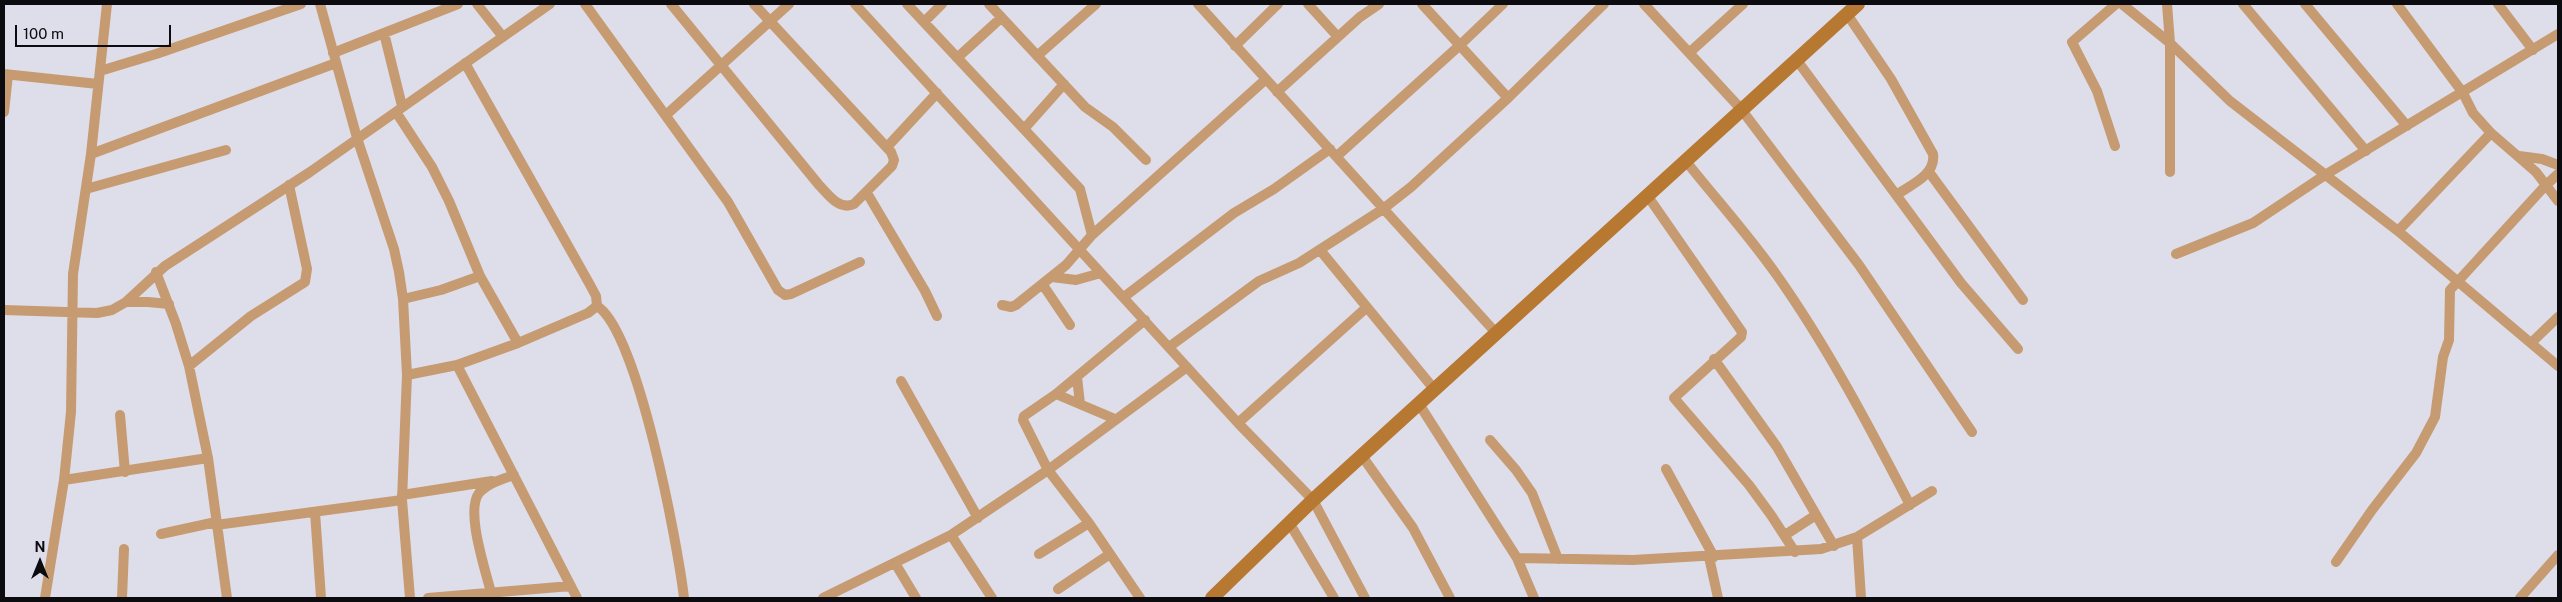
<!DOCTYPE html>
<html>
<head>
<meta charset="utf-8">
<style>
  body { margin:0 }
  #map { position:relative; width:2562px; height:602px; overflow:hidden; background:#deddea; font-family:"Public Sans",sans-serif }
  canvas { display:block }
  .frame { position:absolute; inset:0; border:5px solid #0c0b0f; pointer-events:none }
  .north { position:absolute; left:15px; top:537px; width:50px; height:50px; -webkit-text-stroke:4px #deddea; paint-order:stroke; rotate:0deg; font-size:14px; font-weight:700; line-height:20px; text-align:center; color:#0c0b0f }
  .north::after { content:''; display:block; margin:auto; width:18px; height:22px; background:#0c0b0f; clip-path:polygon(50% 0,100% 100%,50% 72%,0 100%) }
  .scale { position:absolute; left:15px; top:25px; width:156px; height:22px; box-sizing:border-box; border:2px solid #0c0b0f; border-top:0; padding-left:6px; font-size:15px; line-height:18px; white-space:nowrap; color:#0c0b0f; -webkit-text-stroke:4px #deddea; paint-order:stroke }
</style>
</head>
<body>
<div id="map">
<canvas width="2562" height="602"></canvas>
<div class="frame"></div>
<div class="north">N</div>
<div class="scale">100 m</div>
</div>
<script>
const context = document.querySelector('canvas').getContext('2d');
context.lineJoin = 'round';
function strokePath(path, color, width, dash) { context.strokeStyle = color; context.lineWidth = width; context.lineCap = dash ? 'butt' : 'round'; context.setLineDash(dash || []); context.stroke(path); }
strokePath(new Path2D(`
  M320,4l37,134 37,111 5,23 4,27 4,76 -5,125 8,98
  M477,4l26,33
  M585,4l143,198 50,88 7,5 6,-1 69,-32
  M671,4l148,181c9,9 20,26 35,19l38,-38 2,-6 -3,-8 -137,-148
  M855,4l383,419 75,77 52,98
  M907,4l173,185 12,46
  M989,4l96,103 28,20 33,33
  M1198,4l299,330
  M1308,4l30,33
  M1422,4l86,94
  M1644,4l97,105 118,156 113,167
  M2122,4l48,39 60,58 168,130 160,135
  M2167,4l3,39v129
  M2243,4l123,147
  M2305,4l102,122
  M2397,4l66,89 10,20 18,20 45,39 22,29
  M2498,4l35,46
  M1847,14l44,65 42,75c3,21 -22,31 -37,41
  M924,22l18,-18
  M384,33l18,73
  M1235,46l43,-42
  M333,53l125,-49
  M1689,53l54,-49
  M1037,56l59,-52
  M957,58l44,-40
  M1796,59l165,224 57,66
  M100,71l56,-17 145,-50
  M4,74l94,10
  M1277,92l83,-75 19,-13
  M4,112l4,-37
  M396,112l36,55 17,34 31,75 38,67
  M666,115l123,-111
  M1024,129l40,-45
  M2115,146l-18,-55 -25,-49 44,-38
  M887,147l50,-54
  M91,154l245,-91
  M1337,156l122,-110 44,-42
  M2519,156l23,3 16,6
  M1685,160c30,38 63,74 91,114 51,72 93,152 134,231
  M1929,172l94,128
  M86,189l140,-39
  M867,193l58,98 12,25
  M1647,195l95,137 -1,5 -67,61 75,87 22,30 24,37
  M2398,231l93,-98
  M1320,250l114,139
  M2176,254l77,-31 72,-48 233,-141
  M156,272l20,52 13,42 19,92 19,140
  M1052,277l24,3 25,-7
  M1043,285l27,40
  M1124,297l110,-84 40,-24 56,-40
  M403,299l38,-9 39,-14
  M126,302h22l21,2
  M1002,305l9,2 5,-2 50,-40 26,-30 173,-155
  M597,306c41,25 81,240 87,292
  M4,310l93,3 15,-3 14,-8 39,-36 145,-94 240,-168
  M2531,343l27,-26
  M1169,347l90,-66 40,-18 84,-54 28,-22 97,-89 96,-94
  M1714,359l63,88 57,99
  M457,365l120,233
  M189,366l62,-50 54,-34 2,-13 -18,-84
  M407,375l50,-10 61,-22 70,-30 9,-7 -1,-10 -7,-13 -124,-220
  M1077,377l3,27
  M901,381l77,137
  M1056,394l59,25
  M1419,404l98,154 17,40
  M120,415l5,57
  M1238,423l128,-115
  M1490,440l26,30 16,23 26,66
  M1362,456l51,72 37,70
  M1666,469l48,88
  M64,480l144,-22
  M402,495l90,-14
  M315,512l6,86
  M1290,524l44,74
  M216,525l186,-25
  M161,534l55,-12
  M951,535l41,63
  M1785,535l31,-20
  M1857,537l4,61
  M1039,554l50,-31
  M1709,557l9,41
  M1517,558l116,2 188,-11 36,-12 75,-46
  M2336,562l36,-52 44,-57 19,-36 8,-60 6,-17 1,-50 95,-104 13,-12
  M895,563l21,35
  M1058,589l52,-35
  M491,593c-5,-22 -26,-82 -12,-100 9,-10 23,-14 35,-18
  M45,598l19,-118 7,-68 2,-138 18,-120 16,-150
  M122,598l2,-49
  M428,598l143,-12
  M823,598l128,-63 97,-65 139,-103
  M1140,598l-51,-75 -41,-53 -25,-50 1,-4 32,-22 89,-74
  M2520,598l38,-43`), '#c69b71', 10);
strokePath(new Path2D(`
  M1212,598l101,-98 545,-496`), '#b77832', 14);
</script>
</body>
</html>
